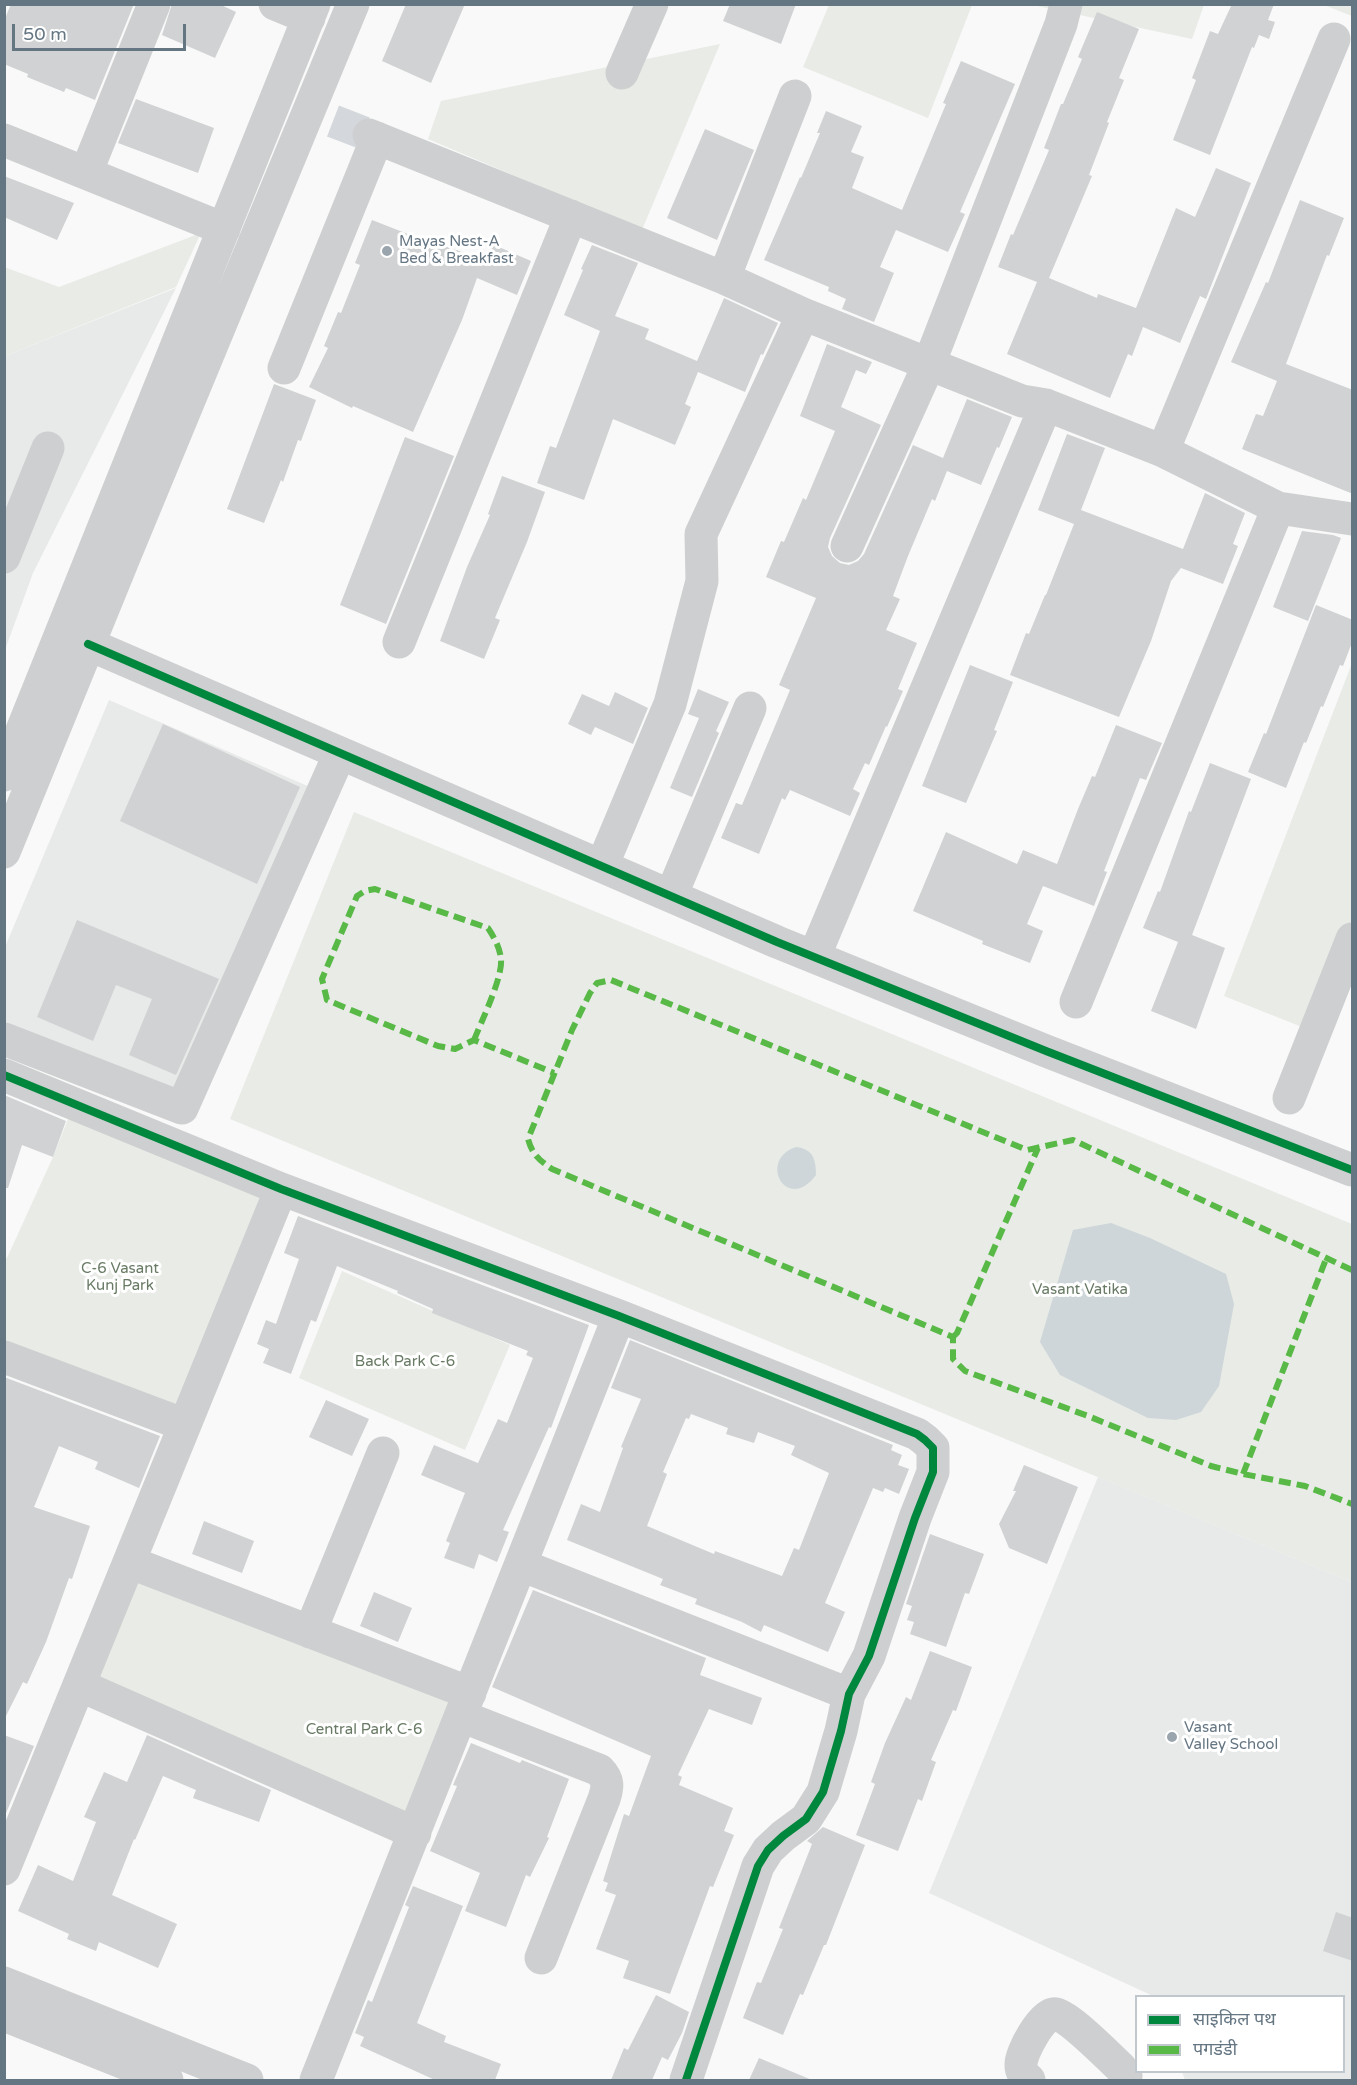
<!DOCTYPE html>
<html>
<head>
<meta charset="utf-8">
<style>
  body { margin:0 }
  #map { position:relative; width:1357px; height:2085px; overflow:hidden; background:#f9f9f9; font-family:"Varela Round","Noto Sans Devanagari",sans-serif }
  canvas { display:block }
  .frame { position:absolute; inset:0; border:6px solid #657683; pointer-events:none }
  .legend { position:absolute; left:1135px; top:1995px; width:210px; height:78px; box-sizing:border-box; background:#fff; border:2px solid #c1c8cd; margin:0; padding:8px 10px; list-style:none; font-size:18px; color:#657683 }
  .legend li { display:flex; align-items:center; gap:12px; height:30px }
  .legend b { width:30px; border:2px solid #c1c8cd }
  .scale { position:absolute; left:12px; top:24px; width:174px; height:27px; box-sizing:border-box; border:3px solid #657683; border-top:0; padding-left:8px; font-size:18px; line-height:21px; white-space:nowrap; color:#657683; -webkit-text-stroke:4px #fff; paint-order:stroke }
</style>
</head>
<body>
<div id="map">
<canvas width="1357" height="2085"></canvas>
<div class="frame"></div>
<ul class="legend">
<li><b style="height:8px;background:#00873e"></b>साइकिल पथ</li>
<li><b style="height:8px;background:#58b947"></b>पगडंडी</li>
</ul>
<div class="scale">50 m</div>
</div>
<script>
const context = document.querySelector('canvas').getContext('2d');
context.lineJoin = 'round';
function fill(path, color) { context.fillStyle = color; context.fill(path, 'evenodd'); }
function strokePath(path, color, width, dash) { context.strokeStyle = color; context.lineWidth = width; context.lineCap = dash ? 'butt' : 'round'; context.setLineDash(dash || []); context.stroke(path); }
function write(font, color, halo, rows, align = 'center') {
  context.font = font + ' "Varela Round",sans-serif'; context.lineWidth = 6; context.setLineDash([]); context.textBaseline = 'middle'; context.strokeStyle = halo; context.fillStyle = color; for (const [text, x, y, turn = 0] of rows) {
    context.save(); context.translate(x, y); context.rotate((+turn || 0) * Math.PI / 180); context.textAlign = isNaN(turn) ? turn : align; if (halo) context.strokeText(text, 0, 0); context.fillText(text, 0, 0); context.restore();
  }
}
fill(new Path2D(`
  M176,288l-143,285 -28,77v-294z
  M109,700l201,87 -135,318 -170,-74v-84z
  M1098,1477l254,105v498h-167l-3,-8h162v-76h-191l-224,-103z`), '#e8e9e9');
fill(new Path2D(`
  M829,5h143l-44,113 -125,-51z
  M1033,5h171l-12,34z
  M1324,5h28v11z
  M720,44l-78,186 -214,-91 13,-38z
  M201,233l-25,54 -171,69 -1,-89 55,20z
  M1352,663v264l-40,104 -88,-35z
  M354,812l998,412v358l-1122,-463z
  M74,1104l198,81 -87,240 -180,-68 -1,-99h3l46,-101z
  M342,1271l168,74 -45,105 -166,-72z
  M129,1562l327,129 -53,132 -324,-138z`), '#e8ebe6');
fill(new Path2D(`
  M796,1147c17,2 20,12 20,28 -29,39 -59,-15 -20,-28z
  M1111,1223l39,15 76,36 8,30 -15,82 -18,26 -25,8 -28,-2 -88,-43 -20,-33 33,-112z`), '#ced6d9');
fill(new Path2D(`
  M11,4h123l-39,96 -29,-12 -2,4 -37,-15 1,-3 -24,-10v-43z
  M172,4h47l17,8 -21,46 -53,-23z
  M406,4h59l-34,79 -49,-22z
  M730,4h66l-15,40 -58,-23z
  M1232,4h42l-6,16 7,2 -6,17 -10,-4 -5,13 -2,-1 -42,108 -37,-15 23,-60 -4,-2 18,-47 8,3z
  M1097,12l42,17 -20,49 5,2 -17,42 2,1 -20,52 3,1 -43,102 48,20 1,-4 38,14 40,-100 19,9 21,-49 35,15 -45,116 -6,-3 -20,47 -37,-16 -11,29 -4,-2 -18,44 -103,-44 30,-72 -39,-15 13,-33 2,1 36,-85 -5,-2 17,-44h2l19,-45 -4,-2z
  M961,61l54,23 -55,128 5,2 -17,38 -52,-22 -16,37 14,6 -20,49 -32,-13 4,-10 -18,-8 1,-4 -65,-27 36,-83 1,1 19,-45h-3l9,-22 36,15 -11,26 13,5 -12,31 50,22 44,-106 -3,-1z
  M136,99l78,29 -16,45 -80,-30z
  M705,129l49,21 -37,90 -50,-22z
  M4,176l70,27 -17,37 -53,-23z
  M1300,200l44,18 -15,38 -2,-1 -41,109 67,26v104l-111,-45 14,-35 7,2 14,-35 -46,-19 35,-80 2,1z
  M372,220l64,25v-2l49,17 7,-16 39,17 -14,34 -40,-17 -15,42 -49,112 -60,-26 -1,2 -43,-21 19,-39 -4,-2 14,-34 3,1 19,-48 -5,-2z
  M592,245l46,18 -23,53 34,13 -4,10 52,22 27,-63 54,25 -15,32 -2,-1 -16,38 -47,-20 -13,32 6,3 -16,38 -62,-26 -29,81 -47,-17 13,-37 6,2 44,-117 -36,-16 19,-45 -2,-1z
  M827,344l45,18 -6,12 -10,-4 -15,37 40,18 -51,113 -2,9 4,9 8,7 9,2 9,-4 6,-7 49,-109 30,13 24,-59 45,18 -13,31 -2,-1 -16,38 -34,-14 -12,30 -3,-2 -24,57 -15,40 7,3 -14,31 31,13 -19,46 5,2 -16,36 -1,-1 -17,39 -4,-2 -12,26 7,4 -10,23 -60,-26 -5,10 -3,-2 -23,56 -38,-16 15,-35 6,2 48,-115 -11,-5 37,-87 -50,-21 15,-36 3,1 19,-44 3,2 29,-69 -35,-15z
  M274,384l42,16 -15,41 -3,-1 -15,42 -2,-2 -17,43 -37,-14z
  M1067,434l38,14 -24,62 102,39 22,-56 40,20 -12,31 5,2 -15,38 -42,-16 -10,13 -20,60 -32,76 -109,-42 16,-42 3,1 16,-39h1l28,-71 -36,-14z
  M405,437l49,19 -68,168 -46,-19z
  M502,476l43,16 -18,50 -32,76 5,2 -16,39 -44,-18 27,-74 23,-52 -2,-1z
  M1302,531l31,4 8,3 -33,83 -35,-14z
  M1316,605l37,15v20l-10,26 -3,-1 -17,42 -2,-1 -15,37 -2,-1 -18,46 -38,-16 16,-39 2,1z
  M970,665l43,17 -19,48 3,1 -31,72 -44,-17z
  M698,689l31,13 -13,29 3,2 -27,64 -22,-9 29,-70 -11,-4z
  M615,692l33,16 -15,36 -38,-17 -4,8 -23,-11 14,-30 27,12z
  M163,724l137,63 -43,97 -137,-63z
  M1116,725l46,18 -16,37 -6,-2 -36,93 3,1 -13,34 -51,-20 -16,38 16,7 -13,32 -48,-19 1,-3 -70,-30 33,-79 71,32 6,-14 34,14 21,-55 14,-33 3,1z
  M1210,763l41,16 -59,156 33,13 -29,81 -45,-18 27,-69 -35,-14 15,-37 2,1 29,-81 2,1z
  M77,920l142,59 -43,96 -47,-20 23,-56 -36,-14 -23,56 -56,-24z
  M4,1095l62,26 -13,36 -31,-12 -14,43h-4z
  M298,1216l291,109 -38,103 -2,-1 -46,103 6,2 -12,30 -18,-8 -5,15 -30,-11 6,-15 -4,-2 19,-48 -44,-18 13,-30 44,18 20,-44 9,4 26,-65 -7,-3 2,-4 -96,-38 1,-4 -36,-16 1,-2 -61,-25 -21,56 -5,-2 -20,54 -28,-11 6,-14 -12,-5 9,-24 10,4 23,-65 -15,-6z
  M630,1340l263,105 -2,5 11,5 -4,10 11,4 -10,25 -14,-6 -2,4 -10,-4 -48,115 20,9 -17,40 -64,-27 -3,7 -19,-10 -47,-18 2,-5 -37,-14 3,-6 -96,-39 14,-36 19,8 23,-64 -2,-1 20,-48 -30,-11zM691,1414l37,14 -2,6 28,9 4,-11 37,14 -4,9 38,18 -30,77 -5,-2 -12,28 -67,-25 -1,3 -67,-28 20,-52 -4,-2 23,-54 3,1z
  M4,1377l156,59 -21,52 -44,-19 3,-7 -39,-16 -25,61 56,19 -18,53 -3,-1 -23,64 -19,42 -4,-2 -19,38z
  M326,1400l43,19 -17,37 -43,-19z
  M1024,1465l54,22 -31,77 -38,-16 -10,-24 17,-33h-3z
  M204,1521l50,20 -12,32 -50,-19z
  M930,1534l54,20 -15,40 -4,-1 -19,54 -36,-13 4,-12 -7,-2 5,-14 -6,-2z
  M533,1590l173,68 -6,17 62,23 -10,27 -43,-16 -31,66 4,2 -3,8 54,23 -9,23 10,4 -21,52 -3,-1 -40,108 -47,-16 6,-17 -33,-12 20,-54 -11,-4 3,-8 -5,-2 21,-67 5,2 22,-60 -159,-69z
  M374,1592l38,16 -14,34 -38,-16z
  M930,1651l42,16 -16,44 -3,-1 -22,50 5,2 -14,39 -4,-2 -20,52 -42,-16 19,-51 -4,-2 14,-39 21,-46 5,3z
  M4,1735l30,11 -30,72z
  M147,1735l124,55 -12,32 -66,-24 3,-8 -33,-14 -28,64 -1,-1 -22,56 65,29 -19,44 -59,-26 -3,9 -29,-12 2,-5 -51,-23 20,-46 35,16 23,-59 -12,-5 20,-45 23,10z
  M471,1743l49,20 2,-3 47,19 -22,58 2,1 -19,39 -4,-2 -20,52 -41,-16 15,-38 -50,-22 27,-65 -4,-1z
  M823,1827l42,18 -39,100h-2l-21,50 -3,-1 -17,41 -40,-17 14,-36 4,1 22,-54 -4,-1 33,-84 -5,-3z
  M413,1886l50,20 -46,117 29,13 -2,6 57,22 -6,16h-60l-75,-34 4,-9 -9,-4 13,-33 4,2 37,-95 -4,-2z
  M1336,1912l17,6v43l-30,-10z
  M656,1995l33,17 -7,21 -14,27 -6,-3 -10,23h-41l13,-32 4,2z
  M759,2058l53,22h-63z`), '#d0d2d3');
strokePath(new Path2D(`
  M333,121l36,14`), '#d4d8dc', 33, [33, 16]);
strokePath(new Path2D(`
  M275,4l34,14
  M622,73l30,-69
  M369,135l355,143 79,36 219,87 24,4 117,46 115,57 74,11
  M4,140l220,89
  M86,173l68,-169
  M724,278l71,-182
  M284,368l93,-230
  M1163,451l171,-412
  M847,546l82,-182 132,-340 5,-20
  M4,557l44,-109
  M399,642l172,-426
  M88,644l689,298 269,109 306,119
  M4,775l310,-771
  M4,852l121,-297 228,-551
  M602,866l68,-162 32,-123 -1,-47 102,-220
  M671,896l79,-188
  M814,957l232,-552
  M1076,1002l202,-494
  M4,1039l178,69 158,-355
  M4,1075l277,114 338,127 298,118 8,6 8,8v24l-18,46 -46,138 -20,38 -8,37 -18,61 -17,27 -23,17 -15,14 -10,16 -72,214
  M1289,1098l63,-159
  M4,1357l181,68
  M129,1562l341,131
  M521,1565l328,129
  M310,1632l73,-179
  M79,1685l336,148
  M461,1716l138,54c10,10 9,17 5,29l-63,159
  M4,1869l277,-680
  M4,1983l243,97
  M4,2015l163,65
  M316,2080l303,-764
  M1029,2080c-5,-5 -8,-8 -8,-15 -1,-11 22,-54 35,-51 15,4 51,41 64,53l6,9`), '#cecfd0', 33);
strokePath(new Path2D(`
  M474,1040c8,-20 29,-63 27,-81 -1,-11 -7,-22 -13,-31l-113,-39 -10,2 -8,5 -35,83 5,21 111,46 17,3 19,-9 80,33
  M1352,1270l-279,-130 -46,10 -416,-170 -14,3 -7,10 -18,37 -44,109c4,15 11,21 24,30l401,168v22l12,12 123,45 123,50 32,8 62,12 47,18
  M953,1337l4,-4 81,-185
  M1243,1474l83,-215`), '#58b947', 6, [12, 6]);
strokePath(new Path2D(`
  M88,644l689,298 269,109 306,119
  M4,1075l277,114 338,127 298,118 8,6 8,8v24l-18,46 -46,138 -20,38 -8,37 -18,61 -17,27 -23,17 -15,14 -10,16 -72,214`), '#00873e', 8);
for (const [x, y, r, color] of [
  [387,251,6,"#99a4ac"],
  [1172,1737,6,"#99a4ac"]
]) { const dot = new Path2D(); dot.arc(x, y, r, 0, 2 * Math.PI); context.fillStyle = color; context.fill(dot); strokePath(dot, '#fff', 2); }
write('15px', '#657683', '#fff', [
  ["Mayas Nest-A",399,242],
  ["Bed & Breakfast",399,259],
  ["Vasant",1184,1728],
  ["Valley School",1184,1745]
], 'left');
write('15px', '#687a64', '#fff', [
  ["C-6 Vasant",120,1269],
  ["Kunj Park",120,1286],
  ["Vasant Vatika",1080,1290],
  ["Back Park C-6",405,1362],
  ["Central Park C-6",364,1730]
]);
</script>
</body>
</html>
